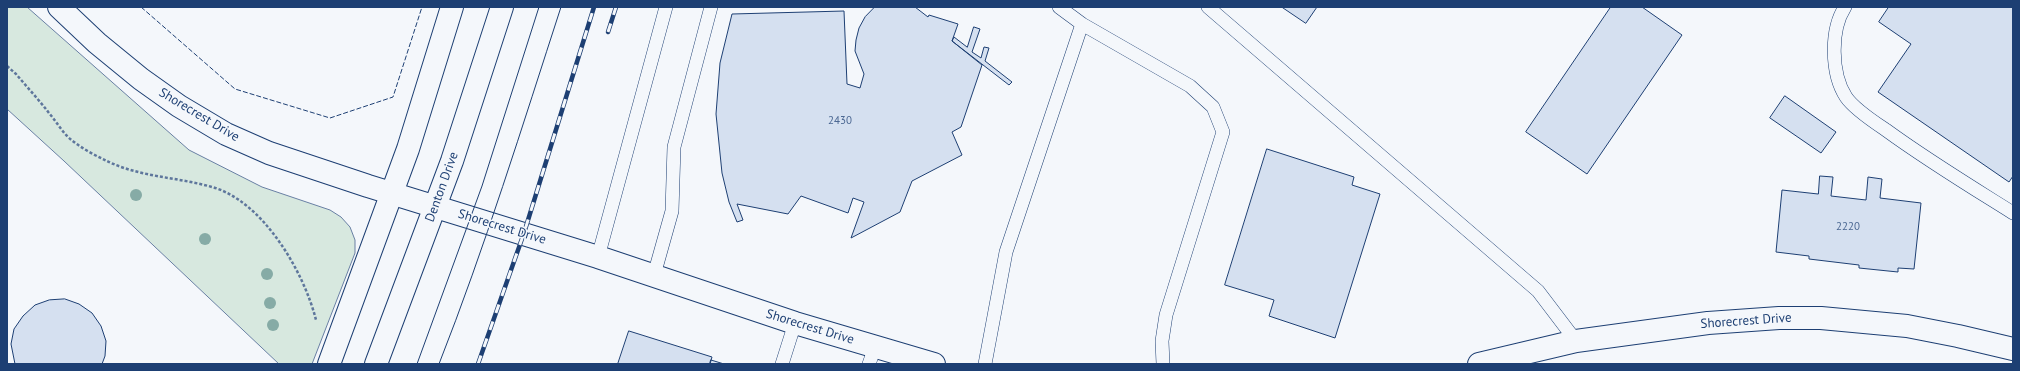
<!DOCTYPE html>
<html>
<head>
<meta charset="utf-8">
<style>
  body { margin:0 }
  #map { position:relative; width:2020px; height:371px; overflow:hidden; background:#f4f7fb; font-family:"PT Sans",sans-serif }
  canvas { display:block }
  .frame { position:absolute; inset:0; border:8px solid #1d3f73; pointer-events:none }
</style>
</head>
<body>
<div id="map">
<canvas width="2020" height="371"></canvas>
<div class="frame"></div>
</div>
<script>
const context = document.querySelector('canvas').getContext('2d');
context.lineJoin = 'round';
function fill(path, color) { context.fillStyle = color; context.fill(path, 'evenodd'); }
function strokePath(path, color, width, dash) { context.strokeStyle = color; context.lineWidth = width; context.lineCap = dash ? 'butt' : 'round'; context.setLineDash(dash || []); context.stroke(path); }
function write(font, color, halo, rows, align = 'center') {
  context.font = font + ' "PT Sans",sans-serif'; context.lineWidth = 3; context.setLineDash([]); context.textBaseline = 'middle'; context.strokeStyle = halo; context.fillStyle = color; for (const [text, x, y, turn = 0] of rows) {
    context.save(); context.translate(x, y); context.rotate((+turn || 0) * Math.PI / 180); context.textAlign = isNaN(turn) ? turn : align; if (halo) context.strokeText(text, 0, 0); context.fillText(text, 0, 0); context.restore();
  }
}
const green = new Path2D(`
  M7,7h20l162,143 73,37 68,23 11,7 9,10 5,13v13l-43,111h-33l-215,-203 -57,-52z`);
fill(green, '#d7e8df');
strokePath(green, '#687fa3', 1);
const building = new Path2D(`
  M875,7h40l13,10 1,-2 29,9 -6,17 30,24 -21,62 -9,5 10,23 -50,26 -12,31 -49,26 13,-36 -11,-4 -5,15 -47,-17 -13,18 -51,-10 6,16 -6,2 -8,-20 -7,-29 -6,-59 4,-51 12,-49 112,-3 3,73 13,4 4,-14 -9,-23 1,-11 3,-12 6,-11z
  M1282,7h35l-11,16z
  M1611,7h31l40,28 -95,139 -61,-42z
  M1889,7h124v169l-4,6 -131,-90 33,-48 -32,-22z
  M974,27l6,2 -8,23 9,6 3,-11 5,1 -4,13 27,21 -3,3 -57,-44 2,-4 13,10z
  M1785,96l51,36 -15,21 -51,-35z
  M1267,149l87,28 -2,8 28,9 -45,144 -66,-22 5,-16 -49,-15z
  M1820,176l13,1 -2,19 35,4 2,-23 14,2 -2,19 41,5 -7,66 -16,-1v4l-39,-4v-3l-50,-6v-3l-33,-4 6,-62 36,4z
  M65,299l14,5 13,9 9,13 5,15 -1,15 -3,8h-87l-4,-20 3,-15 9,-13 12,-11 14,-5z
  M629,331l83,26 -2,7h-92z
  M711,360l13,4h-14z`);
fill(building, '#d5e0f0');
strokePath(building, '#1d3f73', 1);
const service = new Path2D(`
  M1059,7l23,17
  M1208,7l330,284 38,50
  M1845,7c-15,23 -14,67 1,90 8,12 28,25 40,33 41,30 84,56 127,83
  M598,257l68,-250
  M654,275l18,-64 2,-64 37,-140
  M782,364l13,-41
  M869,364l6,-17
  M985,364l21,-112 76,-228 108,62 23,21 10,25 -57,183 -4,26 1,23`);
const tertiary = new Path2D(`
  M59,7l38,36 44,36 38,27 47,28 43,19 99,33 230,71 197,66 139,41
  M1479,364l97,-23 132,-18 71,-5h42l86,8 51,10 55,13`);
const secondary = new Path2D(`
  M329,364l79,-215 44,-142
  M376,364l76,-203 50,-154`);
strokePath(service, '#1d3f73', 14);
strokePath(tertiary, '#1d3f73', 24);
strokePath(secondary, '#1d3f73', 24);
strokePath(new Path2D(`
  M7,66l9,8c11,13 23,26 33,39 7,8 12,17 19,24 11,10 26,18 39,24 32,16 70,16 105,26 51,14 92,85 104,133`), '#5e769c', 2.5, [3, 2]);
strokePath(service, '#f4f7fb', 13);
strokePath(tertiary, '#f4f7fb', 22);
strokePath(secondary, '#f4f7fb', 22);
strokePath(new Path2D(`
  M417,364l65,-178 57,-179
  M439,364c46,-117 83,-237 122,-357`), '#1d3f73', 1);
const rail = new Path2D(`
  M608,32l8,-25
  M478,364l46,-131 70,-226`);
strokePath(rail, '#1d3f73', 4.5);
strokePath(rail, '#f4f7fb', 3, [9]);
strokePath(new Path2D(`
  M141,7l94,82 95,29 63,-21 29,-90`), '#1d3f73', 1, [5, 2]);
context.fillStyle = '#86aba6';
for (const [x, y] of [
  [136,195],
  [205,239],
  [267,274],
  [270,303],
  [273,325]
]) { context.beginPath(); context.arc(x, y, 6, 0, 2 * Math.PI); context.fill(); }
write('11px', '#4b6792', null, [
  ["2430",840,121],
  ["2220",1848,227]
]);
write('13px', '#1d3f73', '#f4f7fb', [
  ["Shorecrest Drive",199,115,31],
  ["Denton Drive",442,187,-70],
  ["Shorecrest Drive",502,227,17],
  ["Shorecrest Drive",1746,321,-4],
  ["Shorecrest Drive",810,327,17]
]);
</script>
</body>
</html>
